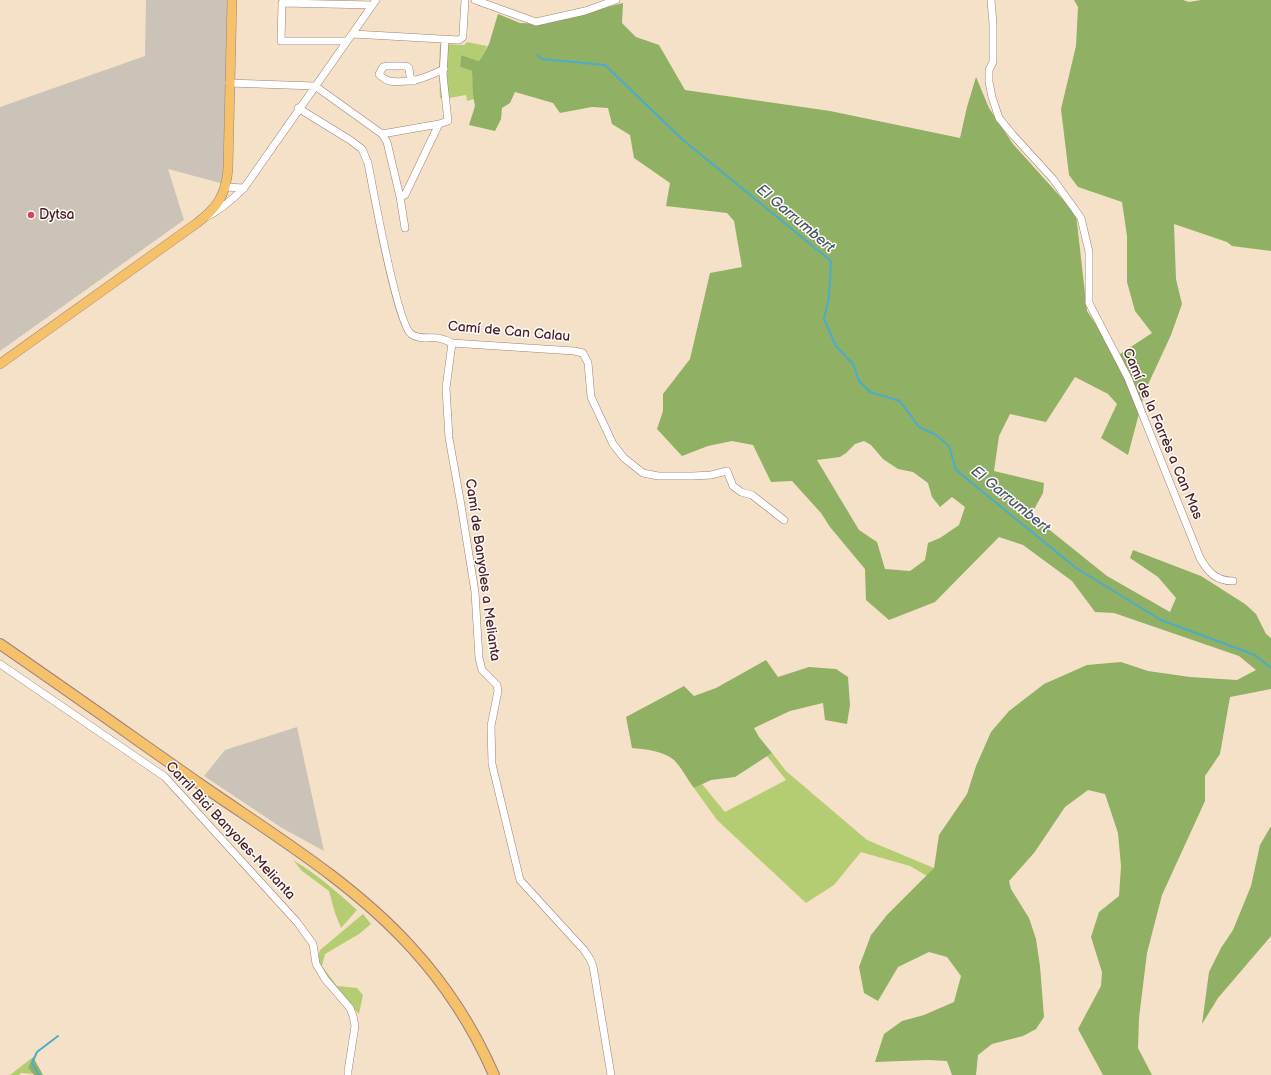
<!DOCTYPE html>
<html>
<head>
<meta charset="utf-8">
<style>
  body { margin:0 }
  canvas { display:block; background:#f5e1c8 }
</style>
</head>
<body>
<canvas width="1271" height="1075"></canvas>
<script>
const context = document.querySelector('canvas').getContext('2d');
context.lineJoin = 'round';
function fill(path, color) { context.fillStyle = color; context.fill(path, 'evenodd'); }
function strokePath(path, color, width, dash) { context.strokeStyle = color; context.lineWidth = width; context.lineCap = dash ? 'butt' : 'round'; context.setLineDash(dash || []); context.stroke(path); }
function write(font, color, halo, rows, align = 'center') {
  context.font = font + ' "Balsamiq Sans",sans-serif'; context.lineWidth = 3; context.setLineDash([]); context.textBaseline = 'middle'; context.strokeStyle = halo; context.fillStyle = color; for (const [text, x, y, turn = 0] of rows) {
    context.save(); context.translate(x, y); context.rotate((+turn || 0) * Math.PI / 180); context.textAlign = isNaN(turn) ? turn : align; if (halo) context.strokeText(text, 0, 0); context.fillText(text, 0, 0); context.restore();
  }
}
fill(new Path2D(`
  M146,0h86l-8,184 -56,-15 16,51 -184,131v-244l145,-51z
  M297,727l27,124 -42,-23 -78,-52 21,-26z`), '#cbc3b8');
fill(new Path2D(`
  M467,42l20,4 -8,15 -18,-6 -1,12 12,4 2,28 -7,2 -1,-6 -17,3h-9l-1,-32 1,-22 24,1z
  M772,753l14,18 81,69 67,28 -7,8 -17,-10 -49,-14 -27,33 -28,18 -89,-83 -23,-32 8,-4 23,28 61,-32 -19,-24z
  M293,860c24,14 44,32 64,50l-16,18 -6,-15 -6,-22 -27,-20z
  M363,914l8,10 -12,10 -34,20 -3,12 15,20 20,2 6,7 -4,19 -36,-39 -6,-15 3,-10z
  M33,1057l-5,11 5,6 -12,-1 -2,2h-9z`), '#b5cd72');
fill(new Path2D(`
  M1074,0h109l6,2 12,-2h70v251l-39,-5 -5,-4 -53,-18 2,55 6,25 -11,31 -26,56 -17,64 -27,-17 16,-34 -9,-10 -33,-17 -29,45 -36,-8 -11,22 -5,35 50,12 -1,10 -12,22 76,61 63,36 6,-14 -18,-21 -28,-19 3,-8 68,26 44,28 11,10 10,20 5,4v51l-41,8 -10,57 -15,22v25l-43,94 -15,58 -8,65 -1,30 14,27h-49l-25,-46 23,-43 1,-14 -11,-35 8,-25 20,-16 2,-30 -3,-33 -13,-39 -17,-4 -23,17 -31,46 -25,28 2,8 18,29 7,21 4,27 4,51 -8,12 -13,7 -31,8 -14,11 -2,20h-24l-5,-14 -19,-1 -53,2 9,-28 18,-13 22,-6 30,-13 7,-26 -14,-19 -18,-5 -31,15 -20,34 -14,-8 -5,-26 12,-32 16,-20 47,-47 5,-33 28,-41 9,-28 15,-34 18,-21 35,-27 43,-19 34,-3 27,9 42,6 47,3 19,-10 -17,-14 -125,-43 -19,-1 -23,-31 -49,-36 -24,-8 -64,65 -46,18 -23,-20 -1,-31 -35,-42 -9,-14 -29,-32 -21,1 -18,-37 -21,-4 -24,5 -26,10 -25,-27 6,-18v-17l27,-35 20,-86 32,-6 -8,-46 -7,-8 -61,-7 4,-23 -36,-25 -4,-23 -18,-11 -4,-16 -16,-1 -32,6 -7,-10 -38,-11 -5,11 -8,5 -1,11 -6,12 -26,-6 6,-19 -2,-11 -1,-24 -12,-4 1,-12 18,6 10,-17 9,-30 22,9 22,1 81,-21 -1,20 14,14 23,8 26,45 145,21 130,27 7,-31 9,-30 13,31 24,36 63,70 11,97 30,45 35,-23 -17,-22 -8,-29v-46l-5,-34 -44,-15 -9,-12 -8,-66 15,-63 2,-39zM864,441l7,4 12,14 15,10 15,3 15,11 4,14 8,10 12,-10 13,10 -6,18 -19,13 -12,5 -3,17 -15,11 -25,-2 -8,-27 -18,-12 -42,-70 23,-3 6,-4 9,-9z
  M766,660l12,17 31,-10 27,2 12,8 2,28 -3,19 -22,-4 -2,-17 -33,8 -36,17 5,9 13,16 -37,24 -24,3 -17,8c-7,-9 -12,-20 -20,-28 -10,-9 -30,-11 -42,-12l-6,-31 58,-31 10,10 22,-8z
  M1271,826v110l-53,62 -16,26 7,-52 12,-24 12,-18 18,-44 9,-41z
  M33,1057l10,18h-9l-6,-7z`), '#90b064');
strokePath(new Path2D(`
  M537,55l5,4 63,6 78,75 148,121 -2,36 -5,22 12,27 17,18 6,17 11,11 30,9 19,26 17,8 13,11 7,24 120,98 85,52 94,35 16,13
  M39,1075l-7,-12 5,-11 21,-16`), '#4caccb', 2);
const minor = new Path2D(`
  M475,0l61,22 49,-11 31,-11
  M991,0l2,24v38l-4,8v12l3,15 7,21 13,16 41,45 28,39 8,34v51l39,75 72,180c8,14 16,23 33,23
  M353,34l106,6 4,-3v-4l2,-33
  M346,41h-65l1,-38 90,2
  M414,81l-4,-4 -1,-9 -3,-2h-20l-3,1 -4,7c9,11 19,7 32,7 12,-2 22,-7 33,-12
  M229,83l86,3 67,48 5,8 13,55 5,31
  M298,108l52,32 12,9 6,14c5,26 29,160 43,171 8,6 18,3 27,4 5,1 10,3 14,5l122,8 9,2 5,10 3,34 22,47 11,14 19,15 15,3h35l18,-1 16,-4 6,15 8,6 11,3 32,25
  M382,134l57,-10
  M225,187l19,1
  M400,197l5,-2 34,-71 9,-3 -5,-46 2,-35
  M206,217c15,-7 26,-17 38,-29l132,-188
  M452,343l-6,45 3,50 12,67 14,87 4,66 3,12 15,15 1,6 -7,35 1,38 28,116 64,70 6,9 3,7 18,109
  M0,664l165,113 132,145 16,22 3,20 9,15 25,29 3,8 2,10 -7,45v4`);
const major = new Path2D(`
  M0,364l197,-141c20,-15 29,-28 31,-54l4,-169`);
const highway = new Path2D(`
  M0,644c67,46 133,93 200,140 72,50 151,97 211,163 34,37 63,82 83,128`);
strokePath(minor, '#a0807a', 8);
strokePath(major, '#a0807a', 10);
strokePath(highway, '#a0807a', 12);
strokePath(minor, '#fff', 7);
strokePath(major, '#f5c16b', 9);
strokePath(highway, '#f5c16b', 10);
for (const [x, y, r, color] of [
  [31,215,4,"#d1495b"]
]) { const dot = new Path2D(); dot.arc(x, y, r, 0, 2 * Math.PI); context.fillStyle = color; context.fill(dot); strokePath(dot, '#fdfcf7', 1.5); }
write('14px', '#4a1f2b', '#fdfcf7', [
  ["Dytsa",39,215]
], 'left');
write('14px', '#4a1f2b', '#fdfcf7', [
  ["Camí de Can Calau",509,332,5],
  ["Camí de la Farrès a Can Mas",1162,434,67],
  ["Camí de Banyoles a Melianta",482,570,82],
  ["Carril Bici Banyoles-Melianta",230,831,47]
]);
write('italic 15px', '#4b576b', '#fdfcf7', [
  ["El Garrumbert",795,219,40],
  ["El Garrumbert",1010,500,39]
]);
</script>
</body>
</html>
